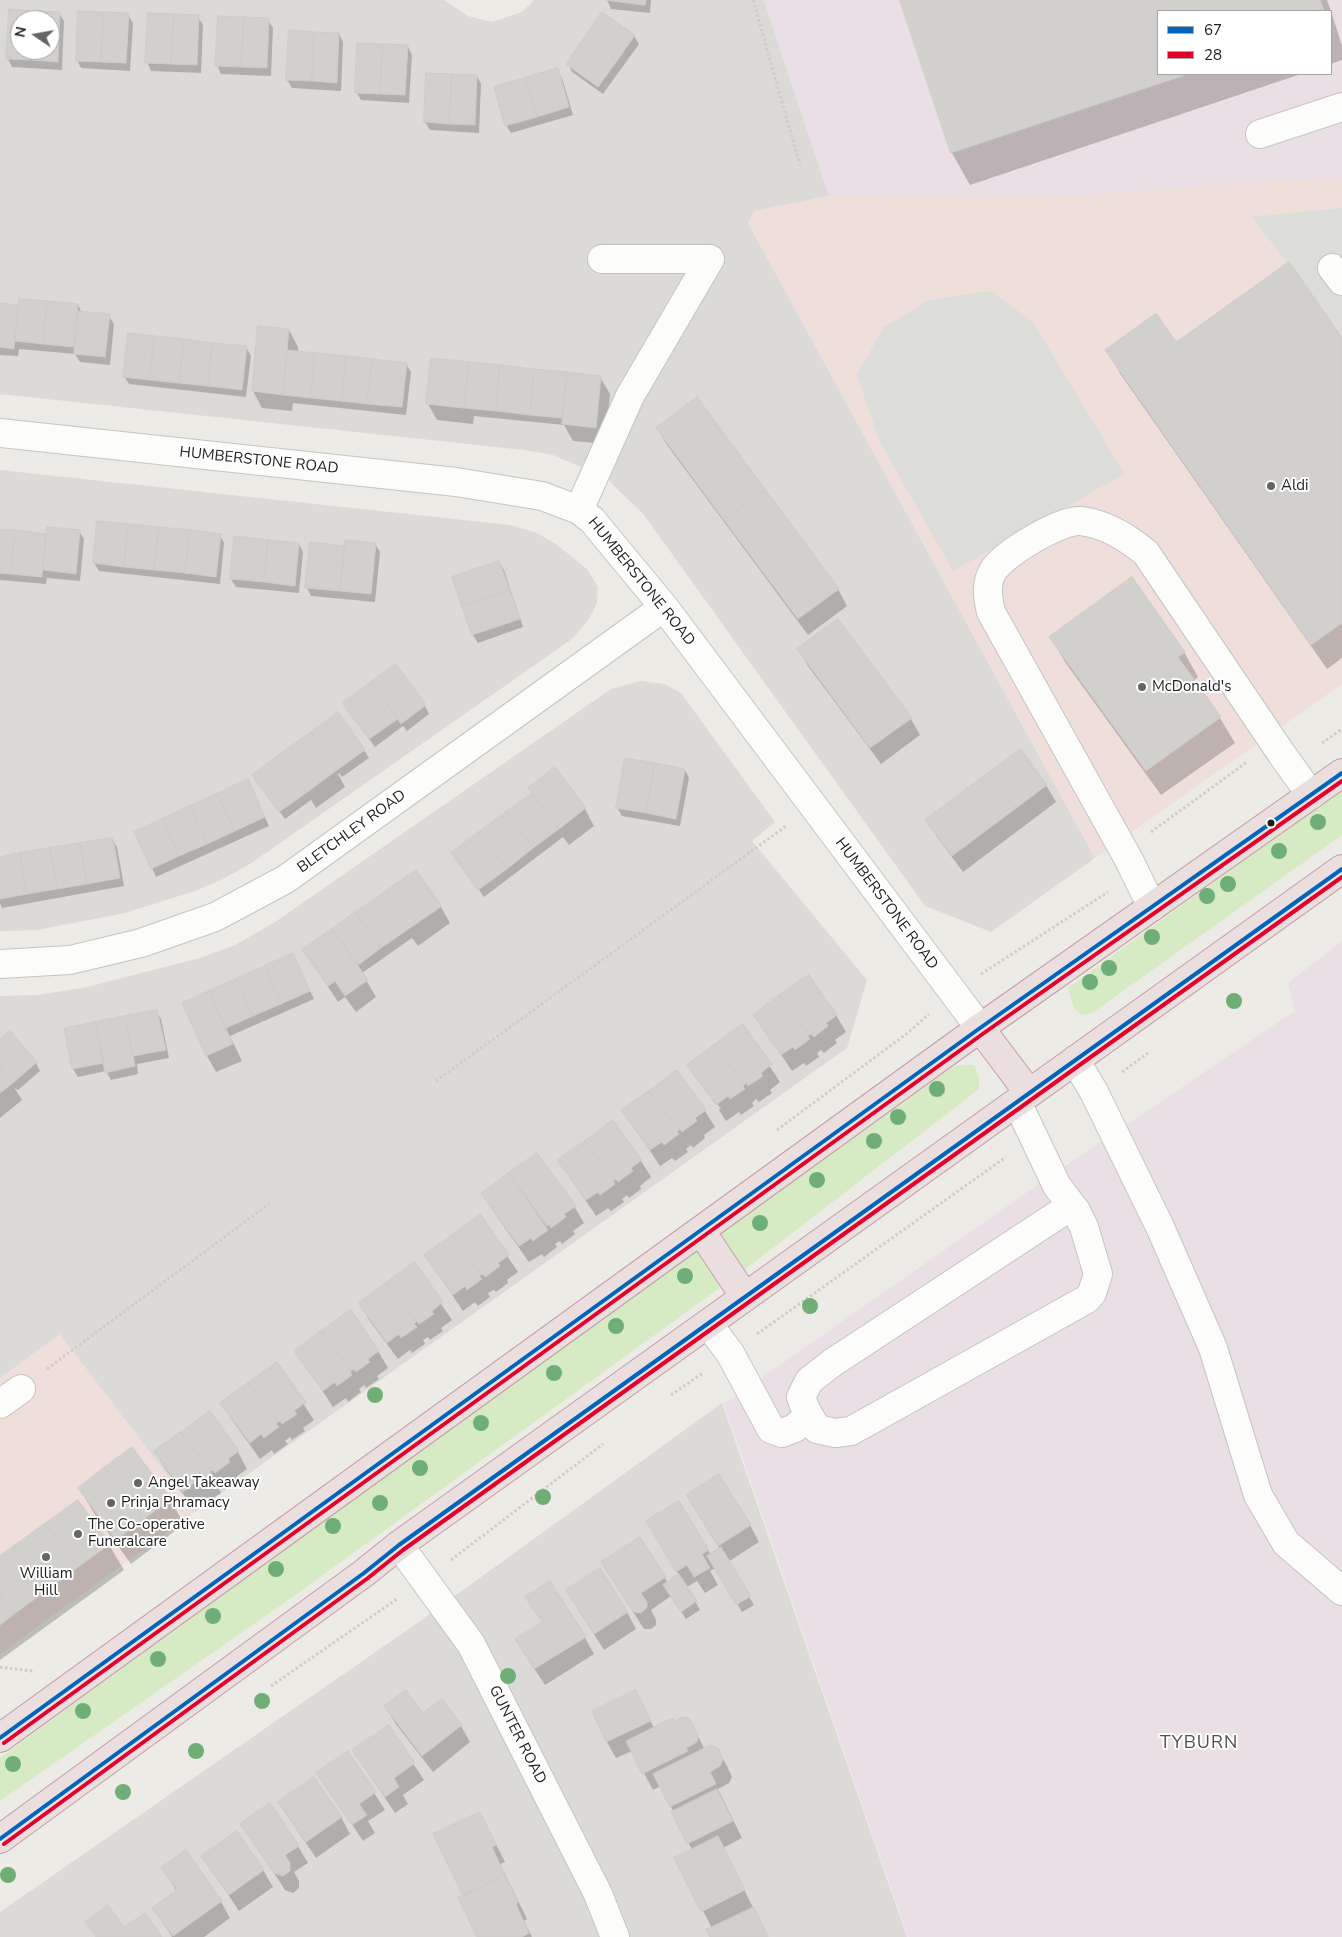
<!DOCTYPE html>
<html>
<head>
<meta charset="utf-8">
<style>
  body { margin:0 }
  #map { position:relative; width:1342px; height:1937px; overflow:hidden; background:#ecebe6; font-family:"Nunito Sans",sans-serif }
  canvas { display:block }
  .legend { position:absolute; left:1157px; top:10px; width:175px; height:65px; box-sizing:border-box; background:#fff; border:1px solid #a5a5a5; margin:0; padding:6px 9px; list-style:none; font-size:15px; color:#1d1d1d }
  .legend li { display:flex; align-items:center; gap:10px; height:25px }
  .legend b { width:25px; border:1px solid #a5a5a5 }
  .north { position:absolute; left:10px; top:10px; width:50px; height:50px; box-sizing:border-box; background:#fff; border:1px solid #a5a5a5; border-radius:50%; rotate:282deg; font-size:14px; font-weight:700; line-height:20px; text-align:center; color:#1d1d1d }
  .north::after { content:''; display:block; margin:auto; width:18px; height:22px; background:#656563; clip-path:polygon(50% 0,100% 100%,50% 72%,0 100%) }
</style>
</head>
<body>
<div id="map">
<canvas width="1342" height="1937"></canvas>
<ul class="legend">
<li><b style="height:6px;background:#0065bd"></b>67</li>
<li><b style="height:6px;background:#e4002b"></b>28</li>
</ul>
<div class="north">N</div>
</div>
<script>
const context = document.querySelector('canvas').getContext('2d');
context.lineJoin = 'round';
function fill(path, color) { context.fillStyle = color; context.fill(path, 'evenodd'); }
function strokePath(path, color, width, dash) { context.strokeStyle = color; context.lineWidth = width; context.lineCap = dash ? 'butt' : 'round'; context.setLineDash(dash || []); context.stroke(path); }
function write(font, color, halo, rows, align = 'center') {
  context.font = font + ' "Nunito Sans",sans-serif'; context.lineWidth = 4; context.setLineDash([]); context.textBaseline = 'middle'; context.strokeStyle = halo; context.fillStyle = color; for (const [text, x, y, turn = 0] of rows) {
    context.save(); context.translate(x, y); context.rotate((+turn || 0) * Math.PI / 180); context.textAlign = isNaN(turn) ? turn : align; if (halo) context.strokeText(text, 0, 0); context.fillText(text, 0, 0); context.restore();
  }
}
fill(new Path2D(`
  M0,0h444l24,16 24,6 30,-10 12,-12h230l65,196 -74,15 -7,12 347,635 -104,74 -66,-26 -281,-391 -38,-37 -53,-23 -29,-5 -524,-56zM20,20h30v30h-30z
  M0,470l510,55 25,7 21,12 31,25 11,18 -1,16 -8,16 -17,20 -322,225 -27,15 -28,12 -70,22 -88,17 -37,1z
  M641,681l23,3 17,9 94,129 -23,19 115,139 -20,68 -652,464 -135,-177 -60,43v-382l37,-1 46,-7 117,-30 35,-13 40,-23 336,-233z
  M722,1403l185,534h-907v-25l416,-288z`), '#dbdad7');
fill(new Path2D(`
  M1342,177v507l-247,174 -347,-635 6,-12 75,-15 216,1z
  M60,1334l135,178 -195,142v-276z`), '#eedfdb');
fill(new Path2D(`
  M764,0h578v177l-297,20 -216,-1zM1158,11h173v63h-173z
  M1342,941v996h-434l-184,-533 322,-225 249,-168 -7,-28z`), '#eadfe4');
fill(new Path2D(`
  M1342,789v46l-250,178 -11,2 -7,-7 -6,-20z
  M956,1065h18l5,13v11l-236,182 -452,327 -291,203v-43l541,-396z`), '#d6eac4');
fill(new Path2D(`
  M1342,208v126l-90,-117z
  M990,291l42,30 92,153 -171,97 -73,-129 -23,-67 27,-48 45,-27z`), '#dcdcd9');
fill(new Path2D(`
  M607,0h44l-1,13 -39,-4z
  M901,0h426l4,11h-173v63h143l-331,111 -18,-32z
  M10,11l49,2 5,8 -2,49 -50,-3 -4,-8zM20,20h30v30h-30z
  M1331,11l11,35v14l-11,4z
  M603,14l31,22 5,8 -36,50 -31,-22 -4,-8z
  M128,15l5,8 -3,48 -49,-3 -4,-8z
  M198,17l5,8 -2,48 -50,-2 -4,-9z
  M268,20l5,8 -2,48 -50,-2 -4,-9z
  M339,34l4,8 -2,49 -49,-3 -5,-8z
  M408,47l4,8 -3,48 -48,-3 -5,-8z
  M557,70l5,8 11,37 -62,18 -5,-8z
  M477,76l4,8 -2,49 -49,-3 -5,-8z
  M0,305l20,1 58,-1 4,8 27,3 5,8 -4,41 -30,-3 -5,-8 -56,-5 -1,7 -18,-1z
  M289,330l9,17v5l108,12 5,8 -5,43 -113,-12 -1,8 -30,-3 -9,-17z
  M1342,340v318l-15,11 -206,-294 -14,-25 69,-7z
  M246,347l5,9 -5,41 -117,-13 -5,-8z
  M566,374l2,1 32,2 10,17 -5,50 -32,-3 -9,-16 -90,-9 -1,8 -36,-4 -9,-16z
  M657,428l181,161 9,17 -39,29 -141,-190z
  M0,530l47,5 32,-4 5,8 -4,42 -33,-3 -1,6 -46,-4z
  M220,535l4,8 -4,41 -121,-13 -5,-8z
  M299,544l4,8 -4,41 -63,-6 -5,-8z
  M375,544l5,8 -5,50 -64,-6 -4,-8 39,-41z
  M499,562l5,8 19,57 -45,16 -5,-8 -19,-57z
  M1051,637l133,15 14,25 -5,4 27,37 15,25 -74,52 -96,-133z
  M799,650l112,69 9,16 -39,29 -73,-98z
  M425,706l4,8 -22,17 -4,-5 -28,21 -26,-35z
  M364,750l5,8 -27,19 -3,-4 -1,1 7,13 -29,21 -5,-8 -26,19 -27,-36z
  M555,769l30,40 9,17 -25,19 -6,-8 -79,60 -31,-43 80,-60z
  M685,770l4,8 -9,48 -58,-10 -5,-8z
  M1046,785l10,17 -93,70 -26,-35 -10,-17z
  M252,789l17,37 -113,51 -20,-45z
  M112,839l5,8 7,39 -122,22 -2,-5v-45z
  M383,895l58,12 9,16 -32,23 -6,-8 -50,35 14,24 -20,15 -11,-15 -7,5 -34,-52z
  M293,955l21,44 -84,37 12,25 -26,11 -9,-16 -23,-52z
  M156,1011l5,8 8,39 -32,6 1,10 -27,6 -5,-9 -28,6 -5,-8 -8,-39z
  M754,1015h82l10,17 -11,8 2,3 -13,10 -3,-3 -4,3 2,4 -13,9 -2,-3 -12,8z
  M743,1026l37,56 -10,8 2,3 -13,9 -3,-3 -4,4 2,3 -13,9 -2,-3 -13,9 -7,-11 2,-1 -22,-29h-2l-9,-15z
  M0,1041l36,22 4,8 -22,19 -4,-3 8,13 -22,18z
  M677,1071l28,40 10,16 -11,8 1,3 -12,10 -2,-3 -5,4 2,3 -13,9 -3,-3 -12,8 -37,-56z
  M613,1122l28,39 10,16 -11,9 1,3 -12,9 -2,-3 -5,4 2,3 -13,9 -3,-3 -12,8 -37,-55z
  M537,1155l37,51 10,17 -11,8 2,3 -13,10 -2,-3 -5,3 2,3 -13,10 -2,-3 -13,8 -36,-51 -10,-17z
  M480,1216l38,56 -11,8 1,3 -12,9 -2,-2 -6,3 2,4 -12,9 -3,-4 -12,9 -37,-55z
  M414,1264l38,56 -11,8 2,3 -13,9 -2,-3 -5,3 2,4 -13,9 -2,-3 -12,9 -29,-39 -9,-17z
  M296,1351h82l10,17 -11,8 2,3 -13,9 -2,-3 -5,4 2,3 -13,10 -2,-4 -13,9z
  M277,1364l37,56 -11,8 2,3 -13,9 -2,-3 -5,4 3,3 -14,10 -2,-4 -12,9 -28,-39 -10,-17z
  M155,1452h83l9,17 -10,7 1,3 -13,10 -2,-3 -4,3 2,4 -14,9 -2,-3 -12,9 -28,-40z
  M79,1488l91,11 14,25 -53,40 -37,-51z
  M78,1501l31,44 15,25 -124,90v-102z
  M679,1502l32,53 9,-6 -23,-37 53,13 9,17 -31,20 26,43 -12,7 -26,-44 -6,3 8,14 -13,8 -8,-12 -10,6 13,23 -14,9 -15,-23 -20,14 5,10v5l-5,4h-7l-32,-50 28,-40 28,44 11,-8 -32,-54z
  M577,1607l50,5 9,17 -32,21z
  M537,1614l48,24 9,16 -49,31 -19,-29 17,-33z
  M636,1692l18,36 35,-9 16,31 12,-1 10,17 5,11 -3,6 -11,6 24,49 -19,10 45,89h-57l1,-9 -36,-69 16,-9 -31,-64 -8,4 -21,-39 -16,7 -9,-16z
  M386,1707l75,19 9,16 -37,30 -38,-49z
  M388,1726l36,54 -21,15 5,9 -13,9 -41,-62z
  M348,1752l37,58 -17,11 7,12 -12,8 -45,-68z
  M279,1803l62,14 9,17 -34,24z
  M480,1813l25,49 -5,2 27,55 -3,2 8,16h-54l-14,-41z
  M242,1824l56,22 10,17 -14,9 5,9v7l-6,5 -8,-3z
  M203,1856l60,14 10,17 -34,24z
  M163,1868l58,34 9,16 -26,19h-32l-18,-29 23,-16z`), '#0003');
const building = new Path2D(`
  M606,0h40l-1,5z
  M900,0h420l4,11h-166v63h30l-237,79z
  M9,9l26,2 -1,9h-14v30h13l-1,10 -26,-1z
  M35,11l25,1 -2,50 -26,-2 1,-10h17v-30h-16z
  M78,11l26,1 -3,50 -25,-1z
  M104,12l25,1 -3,50 -25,-1z
  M602,12l33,23 -18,26 -33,-23z
  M148,13l26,1 -3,50 -26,-1z
  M174,14l25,1 -2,50 -26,-1z
  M218,16l26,1 -3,50 -26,-1z
  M244,17l25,1 -2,50 -26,-1z
  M289,30l25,2 -2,49 -26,-1z
  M314,32l25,1 -2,50 -25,-2z
  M584,38l33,23 -19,26 -32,-23z
  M357,43l26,1 -3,50 -25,-1z
  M383,44l25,1 -3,50 -25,-1z
  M558,68l11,39 -32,10 -12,-39z
  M426,73l26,1 -3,50 -25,-2z
  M452,74l25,1 -2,50 -26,-1z
  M525,78l12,39 -32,9 -11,-39z
  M1289,262l53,75v286l-31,22 -206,-295 51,-37 20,29z
  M19,299l28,2 -4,43 -28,-3z
  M47,301l31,3 -4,43 -31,-3z
  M0,303l18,2 -4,44 -14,-2z
  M78,311l32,3 -5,43 -31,-3z
  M258,326l31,3 -6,66 -31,-4z
  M128,333l27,3 -6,44 -26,-3z
  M155,336l29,3 -5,44 -30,-3z
  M184,339l28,4 -4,43 -29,-3z
  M212,343l35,3 -5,44 -34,-4z
  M287,350l28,3 -4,45 -28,-3z
  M315,353l31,3 -4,45 -31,-3z
  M346,356l26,3 -5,45 -25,-3z
  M431,358l38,4 -5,46 -38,-4z
  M372,359l35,4 -5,44 -35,-3z
  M469,362l31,3 -4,46 -32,-3z
  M500,365l34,4 -4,46 -34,-4z
  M534,369l33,3 -5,46 -32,-3z
  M567,372l34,4 -5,52 -34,-4z
  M697,397l68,92 -41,31 -68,-92z
  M765,489l74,100 -41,30 -74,-99z
  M97,521l31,3 -4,43 -31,-4z
  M128,524l31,3 -5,43 -30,-3z
  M47,527l33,3 -4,44 -33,-4z
  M159,527l31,3 -5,43 -31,-3z
  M0,529l15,1 -4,44 -11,-1z
  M15,530l31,4 -4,43 -31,-3z
  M190,530l31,4 -5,43 -31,-4z
  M234,536l34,4 -4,42 -34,-3z
  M268,540l31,3 -4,43 -31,-4z
  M345,540l31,3 -5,51 -31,-3z
  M310,542l35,4 -5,45 -35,-3z
  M499,561l11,29 -48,17 -10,-30z
  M1132,577l53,75 -7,5 43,60 -75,54 -97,-134z
  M510,590l10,29 -48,16 -10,-28z
  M838,619l74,99 -42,30 -73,-99z
  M396,664l30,41 -25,19 -30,-42z
  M371,682l27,37 -29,20 -27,-36z
  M338,712l27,38 -28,20 -27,-37z
  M310,733l27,37 -31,23 -27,-38z
  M1021,749l26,36 -32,24 -26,-37z
  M279,755l27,38 -27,19 -27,-37z
  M625,758l30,5 -9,50 -30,-5z
  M655,763l30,6 -9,50 -30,-6z
  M555,767l31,41 -27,21 -31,-41z
  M989,772l26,37 -31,23 -27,-36z
  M248,779l17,38 -30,14 -18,-37z
  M532,793l27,36 -26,19 -27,-36z
  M217,794l18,37 -28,13 -17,-38z
  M957,796l27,36 -32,24 -27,-36z
  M190,806l17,38 -28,12 -17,-37z
  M506,812l27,36 -26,21 -28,-37z
  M162,819l17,37 -28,13 -17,-37z
  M479,832l28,37 -29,21 -27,-37z
  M113,838l7,40 -33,6 -7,-41z
  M80,843l7,41 -30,5 -7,-41z
  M50,848l7,41 -30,5 -7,-41z
  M20,853l7,41 -27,5v-42z
  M416,870l26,36 -35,24 -25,-36z
  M382,894l25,36 -26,18 -25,-36z
  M356,912l25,36 -23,17 -26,-36z
  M332,929l36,51 -23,16 -10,-15 -7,5 -26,-36z
  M293,953l17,38 -29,13 -16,-38z
  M265,966l16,38 -28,12 -17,-37z
  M809,975l28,40 -11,8 2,3 -14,11 -3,-3 -2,1 -30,-40z
  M236,979l17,37 -27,12 -17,-37z
  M209,991l24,53 -27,12 -24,-53z
  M779,995l30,40 -1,1 2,3 -15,11 -2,-3 -12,8 -28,-40z
  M157,1010l9,40 -33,6 -8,-40z
  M125,1016l10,50 -30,7 -10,-51z
  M95,1022l9,41 -32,6 -8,-40z
  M743,1024l29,40 -11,9 2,3 -15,10 -2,-3 -2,2 -30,-40z
  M10,1031l27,31 -24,21 -13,-16v-28z
  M714,1045l30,40 -1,1 2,3 -15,10 -2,-3 -12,9 -29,-40z
  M0,1067l13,16 -13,10z
  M677,1070l29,40 -11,8 2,3 -15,11 -2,-3 -1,1 -30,-39z
  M649,1091l30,39 -2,1 2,3 -15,11 -2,-3 -12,8 -29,-40z
  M613,1120l29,40 -11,8 2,3 -15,11 -2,-3 -1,1 -30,-39z
  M585,1141l30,39 -2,1 2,3 -15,11 -2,-3 -12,8 -29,-40z
  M537,1153l39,53 -12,8 2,3 -15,11 -2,-3 -2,1 -38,-53z
  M509,1173l39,57 -15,11 -2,-3 -12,8 -38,-52z
  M480,1214l29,41 -11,8 2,3 -15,11 -2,-3 -2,1 -29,-40z
  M452,1235l29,40 -2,1 3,3 -15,11 -2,-4 -12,9 -29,-40z
  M415,1262l28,40 -11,9 2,3 -15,10 -2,-3 -1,1 -30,-39z
  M386,1283l30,39 -2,2 3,3 -16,11 -2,-4 -12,9 -29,-40z
  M351,1310l28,41 -11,8 2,3 -14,10 -2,-3 -3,2 -30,-40z
  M321,1331l30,40 -1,1 2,3 -15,11 -2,-4 -12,9 -29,-40z
  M277,1362l29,40 -12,9 3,3 -15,10 -2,-3 -2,1 -30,-39z
  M248,1383l30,39 -2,2 3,3 -15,11 -3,-4 -11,9 -30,-40z
  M210,1411l29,40 -11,8 2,3 -15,11 -2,-3 -2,1 -30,-39z
  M181,1432l30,39 -1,1 2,3 -15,11 -3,-3 -11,9 -29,-41z
  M132,1447l39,52 -27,20 -39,-52z
  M105,1467l39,52 -28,21 -38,-52z
  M719,1474l32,51 -33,21 -32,-51z
  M78,1500l32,44 -32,23 -32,-44z
  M679,1501l30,49 -7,4 8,14 -16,9 -7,-12 -11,7 -30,-51z
  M46,1523l32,44 -32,24 -32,-45z
  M640,1537l26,40 -25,16 6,9v5l-6,6 -8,-1 -32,-50z
  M14,1546l32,45 -32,23 -14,-19v-39z
  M721,1547l30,49 -15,9 -29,-49z
  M600,1568l28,44 -34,22 -28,-44z
  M679,1574l18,27 -16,11 -18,-27z
  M550,1581l36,56 -52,32 -19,-30 27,-17 -17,-25z
  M0,1595l14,19 -14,11z
  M406,1690l17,23 19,-14 20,26 -40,31 -38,-50z
  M636,1690l15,31 -45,21 -14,-31z
  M683,1717l6,1 9,17 -1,7 -11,6 2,3 -46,23 -16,-33 46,-23 2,3z
  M389,1725l26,38 -21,15 5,9 -14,10 -33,-47z
  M711,1745l7,3 5,12 -3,6 -10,6 6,12 -46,23 -17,-33z
  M348,1751l28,41 -17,12 8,11 -15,10 -36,-52z
  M314,1777l28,40 -36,25 -28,-40z
  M717,1789l16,32 -46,23 -16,-32z
  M270,1803l29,43 -14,9 5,8v8l-7,5 -9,-3 -34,-49z
  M480,1812l16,33 -4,2 13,28 -42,21 -30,-62z
  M237,1831l27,39 -35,25 -28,-39z
  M718,1836l27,54 -44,22 -27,-54z
  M186,1850l36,51 -49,35 -21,-28 25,-18 -16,-22z
  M505,1875l13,27 -2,2 13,29 -7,4h-45l-19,-39z
  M108,1905l16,22 21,-14 17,24h-66l-11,-15z
  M754,1907l14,30h-58l-4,-7z`);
fill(building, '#d2d0cd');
strokePath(building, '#cfccc7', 1);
const minor = new Path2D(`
  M1260,134l82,-27
  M1332,268l10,13
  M0,433l456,49 86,14 37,14 13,10 72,87 316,421
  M579,510l51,-114 80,-137h-108
  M1152,907l-23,-47 -138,-248c-3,-13 -6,-28 2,-41 10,-17 68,-52 88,-50 25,3 47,17 65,32l135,200 30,42
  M0,964l70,-4 71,-17 74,-26 71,-38 378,-272
  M1075,1060l19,32 66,135 53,121 45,147 28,48 56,48
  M1017,1102l40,84 19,25 8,16 14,47 -6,19 -5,6 -236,132 -16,2 -18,-4c-7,-13 -12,-18 -16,-32l8,-16 23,-18 239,-157
  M708,1324l22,29 41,76 11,4 13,-5 14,-13
  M0,1404l21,-15
  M399,1545l72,99 127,250 17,43`);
const highway = new Path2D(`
  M980,1028l49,65
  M701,1231l44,66
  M0,1738l980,-710 362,-255
  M0,1839l364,-266 35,-28 943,-676`);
strokePath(minor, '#c4c4c2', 30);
strokePath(highway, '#c29da5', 30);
strokePath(new Path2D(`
  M753,0l47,165
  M1322,743l20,-14
  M1151,832l96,-70
  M981,974l127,-82
  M1122,1072l26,-19
  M436,1081l350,-255
  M777,1130l132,-98 20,-18
  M757,1334l249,-177
  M47,1369l222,-165
  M671,1395l32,-22
  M451,1560l152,-116
  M0,1667l31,4 2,-1
  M271,1686l126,-87`), '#d7c9c5', 3, [2.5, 2.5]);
strokePath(minor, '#fcfcfb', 28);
strokePath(highway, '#eadedf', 28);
strokePath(new Path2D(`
  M0,1738l980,-710 362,-255
  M0,1839l364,-266 35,-28 943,-676`), '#0065bd', 4);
strokePath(new Path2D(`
  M4,1743l980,-710 358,-252
  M4,1844l364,-266 35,-28 939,-673`), '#e4002b', 4);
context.fillStyle = '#6fae76';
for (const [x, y] of [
  [1318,822],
  [1279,851],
  [1228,884],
  [1207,896],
  [1152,937],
  [1109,968],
  [1090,982],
  [1234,1001],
  [937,1089],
  [898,1117],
  [874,1141],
  [817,1180],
  [760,1223],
  [685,1276],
  [810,1306],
  [616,1326],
  [554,1373],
  [375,1395],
  [481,1423],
  [420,1468],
  [543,1497],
  [380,1503],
  [333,1526],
  [276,1569],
  [213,1616],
  [158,1659],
  [508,1676],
  [262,1701],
  [83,1711],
  [196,1751],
  [13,1764],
  [123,1792],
  [8,1875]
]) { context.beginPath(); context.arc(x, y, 8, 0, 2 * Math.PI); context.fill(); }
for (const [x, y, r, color] of [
  [1271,486,5,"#656563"],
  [1142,687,5,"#656563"],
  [1271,823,4.5,"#1d1d1d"],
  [138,1483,5,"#656563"],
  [111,1503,5,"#656563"],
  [78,1534,5,"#656563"],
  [46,1557,5,"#656563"]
]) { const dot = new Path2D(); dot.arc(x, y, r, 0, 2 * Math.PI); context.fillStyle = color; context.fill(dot); strokePath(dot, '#fff', 2); }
write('15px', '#1d1d1d', '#fff', [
  ["HUMBERSTONE ROAD",259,461,6],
  ["HUMBERSTONE ROAD",641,582,51],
  ["BLETCHLEY ROAD",352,832,-36],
  ["HUMBERSTONE ROAD",886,904,53],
  ["GUNTER ROAD",517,1735,63]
]);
write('15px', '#1d1d1d', '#fff', [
  ["Aldi",1281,486],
  ["McDonald's",1152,687],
  ["Angel Takeaway",148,1483],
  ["Prinja Phramacy",121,1503],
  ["The Co-operative",88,1525],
  ["Funeralcare",88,1542],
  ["William",46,1574,"center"],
  ["Hill",46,1591,"center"]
], 'left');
context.letterSpacing = '1px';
write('18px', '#505050', '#fff', [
  ["TYBURN",1199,1744]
]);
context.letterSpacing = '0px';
</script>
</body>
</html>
